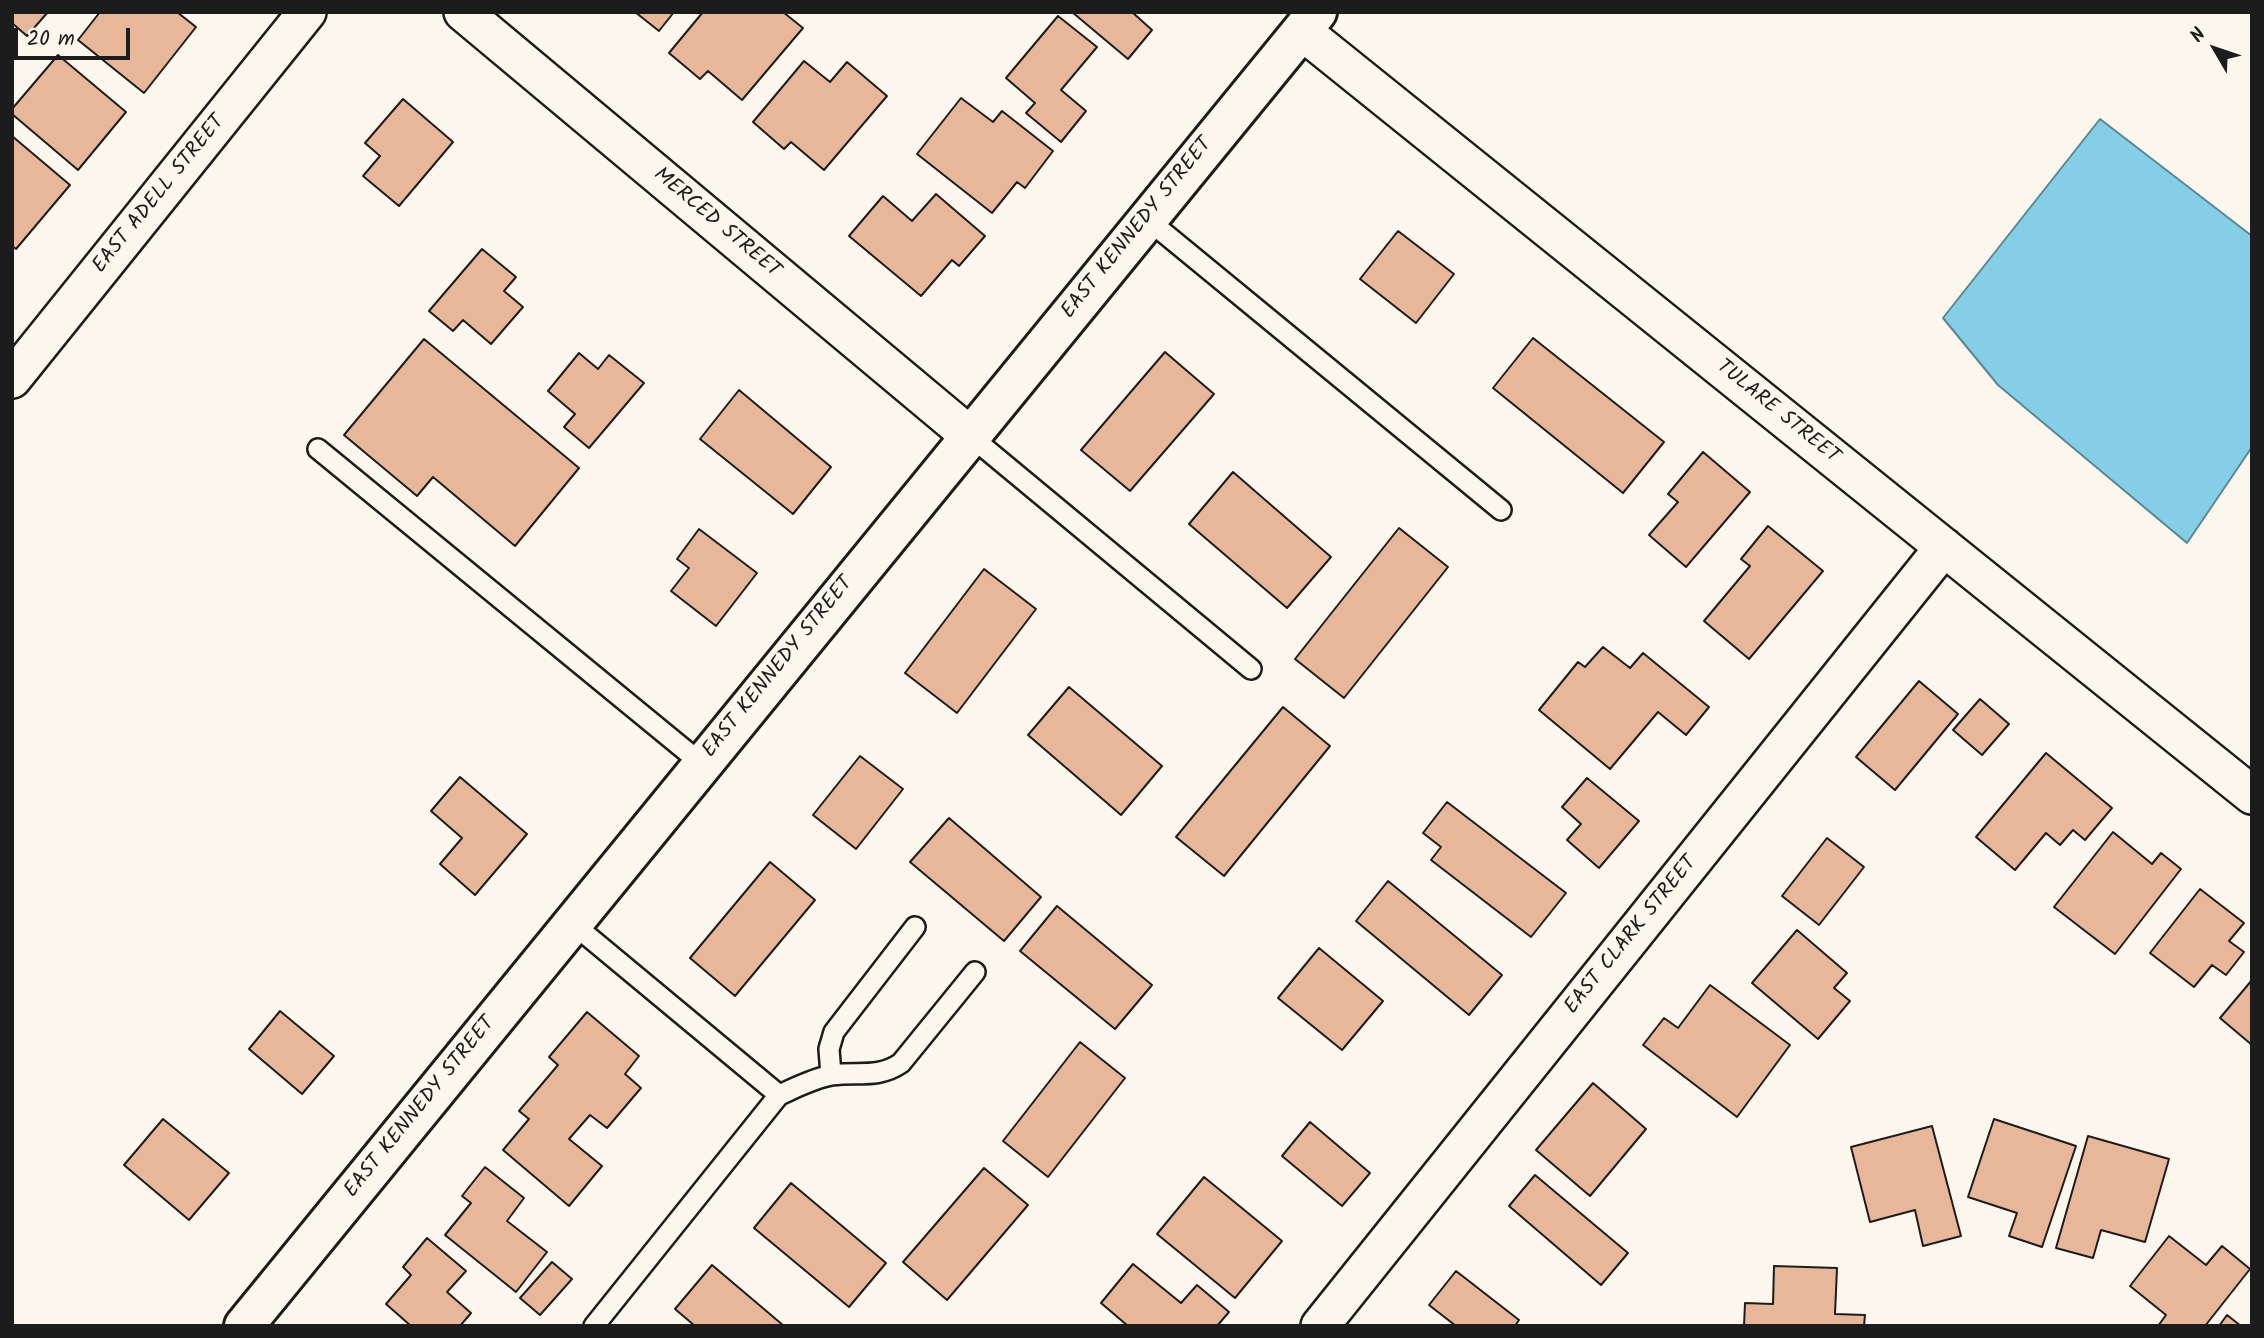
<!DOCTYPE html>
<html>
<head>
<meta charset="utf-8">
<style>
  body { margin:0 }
  #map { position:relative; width:2264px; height:1338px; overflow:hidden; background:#fbf7ec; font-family:Kalam,sans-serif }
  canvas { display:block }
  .frame { position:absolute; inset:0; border:14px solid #1c1c1c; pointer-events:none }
  .north { position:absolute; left:2180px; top:14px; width:70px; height:70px; -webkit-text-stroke:5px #fbf7ec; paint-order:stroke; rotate:309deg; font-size:19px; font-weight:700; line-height:28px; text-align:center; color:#1c1c1c }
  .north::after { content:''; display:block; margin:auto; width:24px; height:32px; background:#1c1c1c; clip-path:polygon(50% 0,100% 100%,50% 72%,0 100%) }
  .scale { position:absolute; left:14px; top:28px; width:116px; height:32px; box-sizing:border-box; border:4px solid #1c1c1c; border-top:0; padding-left:9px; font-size:21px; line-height:24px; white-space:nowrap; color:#1c1c1c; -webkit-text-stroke:5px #fbf7ec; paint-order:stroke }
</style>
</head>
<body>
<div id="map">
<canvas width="2264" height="1338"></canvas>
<div class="frame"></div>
<div class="north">N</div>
<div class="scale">20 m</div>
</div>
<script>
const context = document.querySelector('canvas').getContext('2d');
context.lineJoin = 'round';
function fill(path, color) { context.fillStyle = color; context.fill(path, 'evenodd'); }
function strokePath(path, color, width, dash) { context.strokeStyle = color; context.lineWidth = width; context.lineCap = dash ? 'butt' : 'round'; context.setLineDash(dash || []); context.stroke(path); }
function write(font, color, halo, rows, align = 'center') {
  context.font = font + ' Kalam,sans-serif'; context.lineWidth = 5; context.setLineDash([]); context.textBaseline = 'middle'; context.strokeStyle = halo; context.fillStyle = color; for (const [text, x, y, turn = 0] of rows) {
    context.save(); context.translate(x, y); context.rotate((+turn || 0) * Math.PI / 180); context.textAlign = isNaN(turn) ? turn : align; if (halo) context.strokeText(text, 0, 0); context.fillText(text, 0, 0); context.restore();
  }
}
const water = new Path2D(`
  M2100,119l152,117v211l-65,96 -189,-158 -55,-67z`);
fill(water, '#84cfe5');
strokePath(water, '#5a8795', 2);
const building = new Path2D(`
  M12,12h36l-21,24 -15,-13z
  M100,12h77l19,15 -52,66 -66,-53z
  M635,12h39l-15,19z
  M703,12h80l20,16 -61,72 -34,-29 -8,8 -31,-26z
  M1072,12h60l20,18 -24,29z
  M1058,16l39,31 -36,43 25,21 -25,31 -35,-29 9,-10 -29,-25z
  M58,55l68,57 -48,58 -66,-56v-5z
  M804,61l26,21 17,-20 40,34 -63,74 -33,-28 -7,7 -31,-27z
  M961,98l32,24 9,-11 51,40 -28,37 -8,-6 -25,31 -75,-59z
  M403,99l50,43 -54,64 -36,-30 17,-20 -15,-13z
  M12,136l58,49 -54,64 -4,-3z
  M936,194l49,42 -26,30 -7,-6 -31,36 -72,-60 34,-40 29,25z
  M1398,231l56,43 -38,49 -56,-44z
  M482,249l34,28 -12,14 19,16 -32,37 -28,-24 -10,11 -24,-20z
  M1533,338l131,104 -41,51 -130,-105z
  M424,339l155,129 -64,78 -82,-69 -16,19 -73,-61z
  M1165,352l49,42 -84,97 -49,-41z
  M579,353l19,16 11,-14 35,28 -55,65 -25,-21 11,-13 -27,-23z
  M739,390l92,77 -38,47 -93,-75z
  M1703,452l47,40 -64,75 -37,-32 29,-33 -10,-8z
  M1233,472l98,85 -44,51 -98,-84z
  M1768,526l55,45 -74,88 -45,-38 46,-55 -9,-7z
  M1399,528l49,39 -104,131 -49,-39z
  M699,529l58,44 -41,53 -45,-35 18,-23 -12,-9z
  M984,569l52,40 -79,104 -52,-40z
  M1603,647l27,21 13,-15 66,54 -23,28 -28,-23 -48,57 -71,-59 39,-48 7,5z
  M1919,681l39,33 -63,76 -39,-33z
  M1069,687l93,79 -41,49 -93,-80z
  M1980,699l29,25 -27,31 -29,-25z
  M1283,707l47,39 -106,130 -48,-39z
  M2046,753l66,55 -27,32 -12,-10 -13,15 -14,-12 -31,37 -39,-33z
  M860,756l43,33 -47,60 -43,-34z
  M460,777l67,57 -52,61 -35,-31 22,-26 -31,-27z
  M1587,778l52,43 -40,47 -32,-28 14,-16 -19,-17z
  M1447,802l119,91 -35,44 -100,-77 10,-13 -18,-14z
  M949,818l92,79 -37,44 -94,-79z
  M2113,832l39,32 9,-11 20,16 -66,85 -61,-47z
  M1827,838l37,29 -45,58 -37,-29z
  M770,862l45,38 -80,96 -45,-38z
  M1388,881l114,94 -33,40 -113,-94z
  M2200,889l44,34 -15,18 15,11 -18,23 -14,-10 -18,22 -44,-34z
  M1057,906l95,79 -37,44 -95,-78z
  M1797,930l50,43 -13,15 16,13 -32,38 -66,-56z
  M1319,948l64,53 -41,49 -64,-52z
  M2252,980v65l-32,-27z
  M1710,985l80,60 -53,72 -94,-72 21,-27 14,10z
  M280,1011l54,45 -32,38 -53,-45z
  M587,1012l52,44 -14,18 16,14 -34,40 -17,-13 -21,24 33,27 -33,40 -66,-56 26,-31 -10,-8 39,-46 -9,-8z
  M1080,1042l45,36 -77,99 -45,-36z
  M1593,1083l53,46 -56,67 -54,-46z
  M163,1119l66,54 -40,47 -65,-55z
  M1994,1119l82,27 -34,101 -33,-11 8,-23 -49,-16z
  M1310,1122l60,51 -28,33 -60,-50z
  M1932,1126l29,110 -38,10 -8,-36 -45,12 -19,-75z
  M2088,1136l81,23 -24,83 -44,-12 -8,28 -37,-10z
  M485,1167l39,31 -17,23 40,31 -31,40 -71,-57 26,-32 -9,-7z
  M984,1168l44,37 -81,95 -44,-38z
  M1535,1175l93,78 -27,32 -92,-79z
  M1204,1177l78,64 -47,57 -78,-64z
  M791,1183l95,80 -37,44 -95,-79z
  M2169,1236l37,29 16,-19 28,23 -45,57h-47l8,-11 -36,-29z
  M427,1238l39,33 -19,21 24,21 -11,13h-49l-25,-22 25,-29 -8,-8z
  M552,1262l20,17 -32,36 -20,-17z
  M1133,1264l48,39 16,-18 32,27 -12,14h-89l-27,-23z
  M712,1265l72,61h-89l-20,-17z
  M1774,1266l63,2 -2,46 30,1 -1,11h-120l1,-23 28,1z
  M1456,1271l63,49 -4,6h-59l-27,-21z
  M2227,1315l14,11h-22z`);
fill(building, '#e8b799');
strokePath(building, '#1c1c1c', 2);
const lane = new Path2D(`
  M1147,219l354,291
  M969,435l282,234
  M318,449l384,315
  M572,923l207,172 -185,231
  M831,1075l-2,-26 5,-17 81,-105
  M779,1095c16,-7 35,-17 53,-20 25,-4 46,4 69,-12l74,-91`);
const street = new Path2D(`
  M463,12l506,423
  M1302,31l950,764
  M12,379l295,-367
  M1320,1326l624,-779`);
const secondary = new Path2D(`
  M244,1326l1073,-1314`);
strokePath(lane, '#1c1c1c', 24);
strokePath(street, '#1c1c1c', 42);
strokePath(secondary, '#1c1c1c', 44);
strokePath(lane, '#fbf7ec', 19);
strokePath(street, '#fbf7ec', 37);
strokePath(secondary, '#fbf7ec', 38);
write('21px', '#1c1c1c', '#fbf7ec', [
  ["EAST ADELL STREET",160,195,-51],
  ["MERCED STREET",716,224,40],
  ["EAST KENNEDY STREET",1138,229,-51],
  ["TULARE STREET",1777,413,39],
  ["EAST KENNEDY STREET",779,668,-51],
  ["EAST CLARK STREET",1632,936,-51],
  ["EAST KENNEDY STREET",421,1108,-51]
]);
</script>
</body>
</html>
